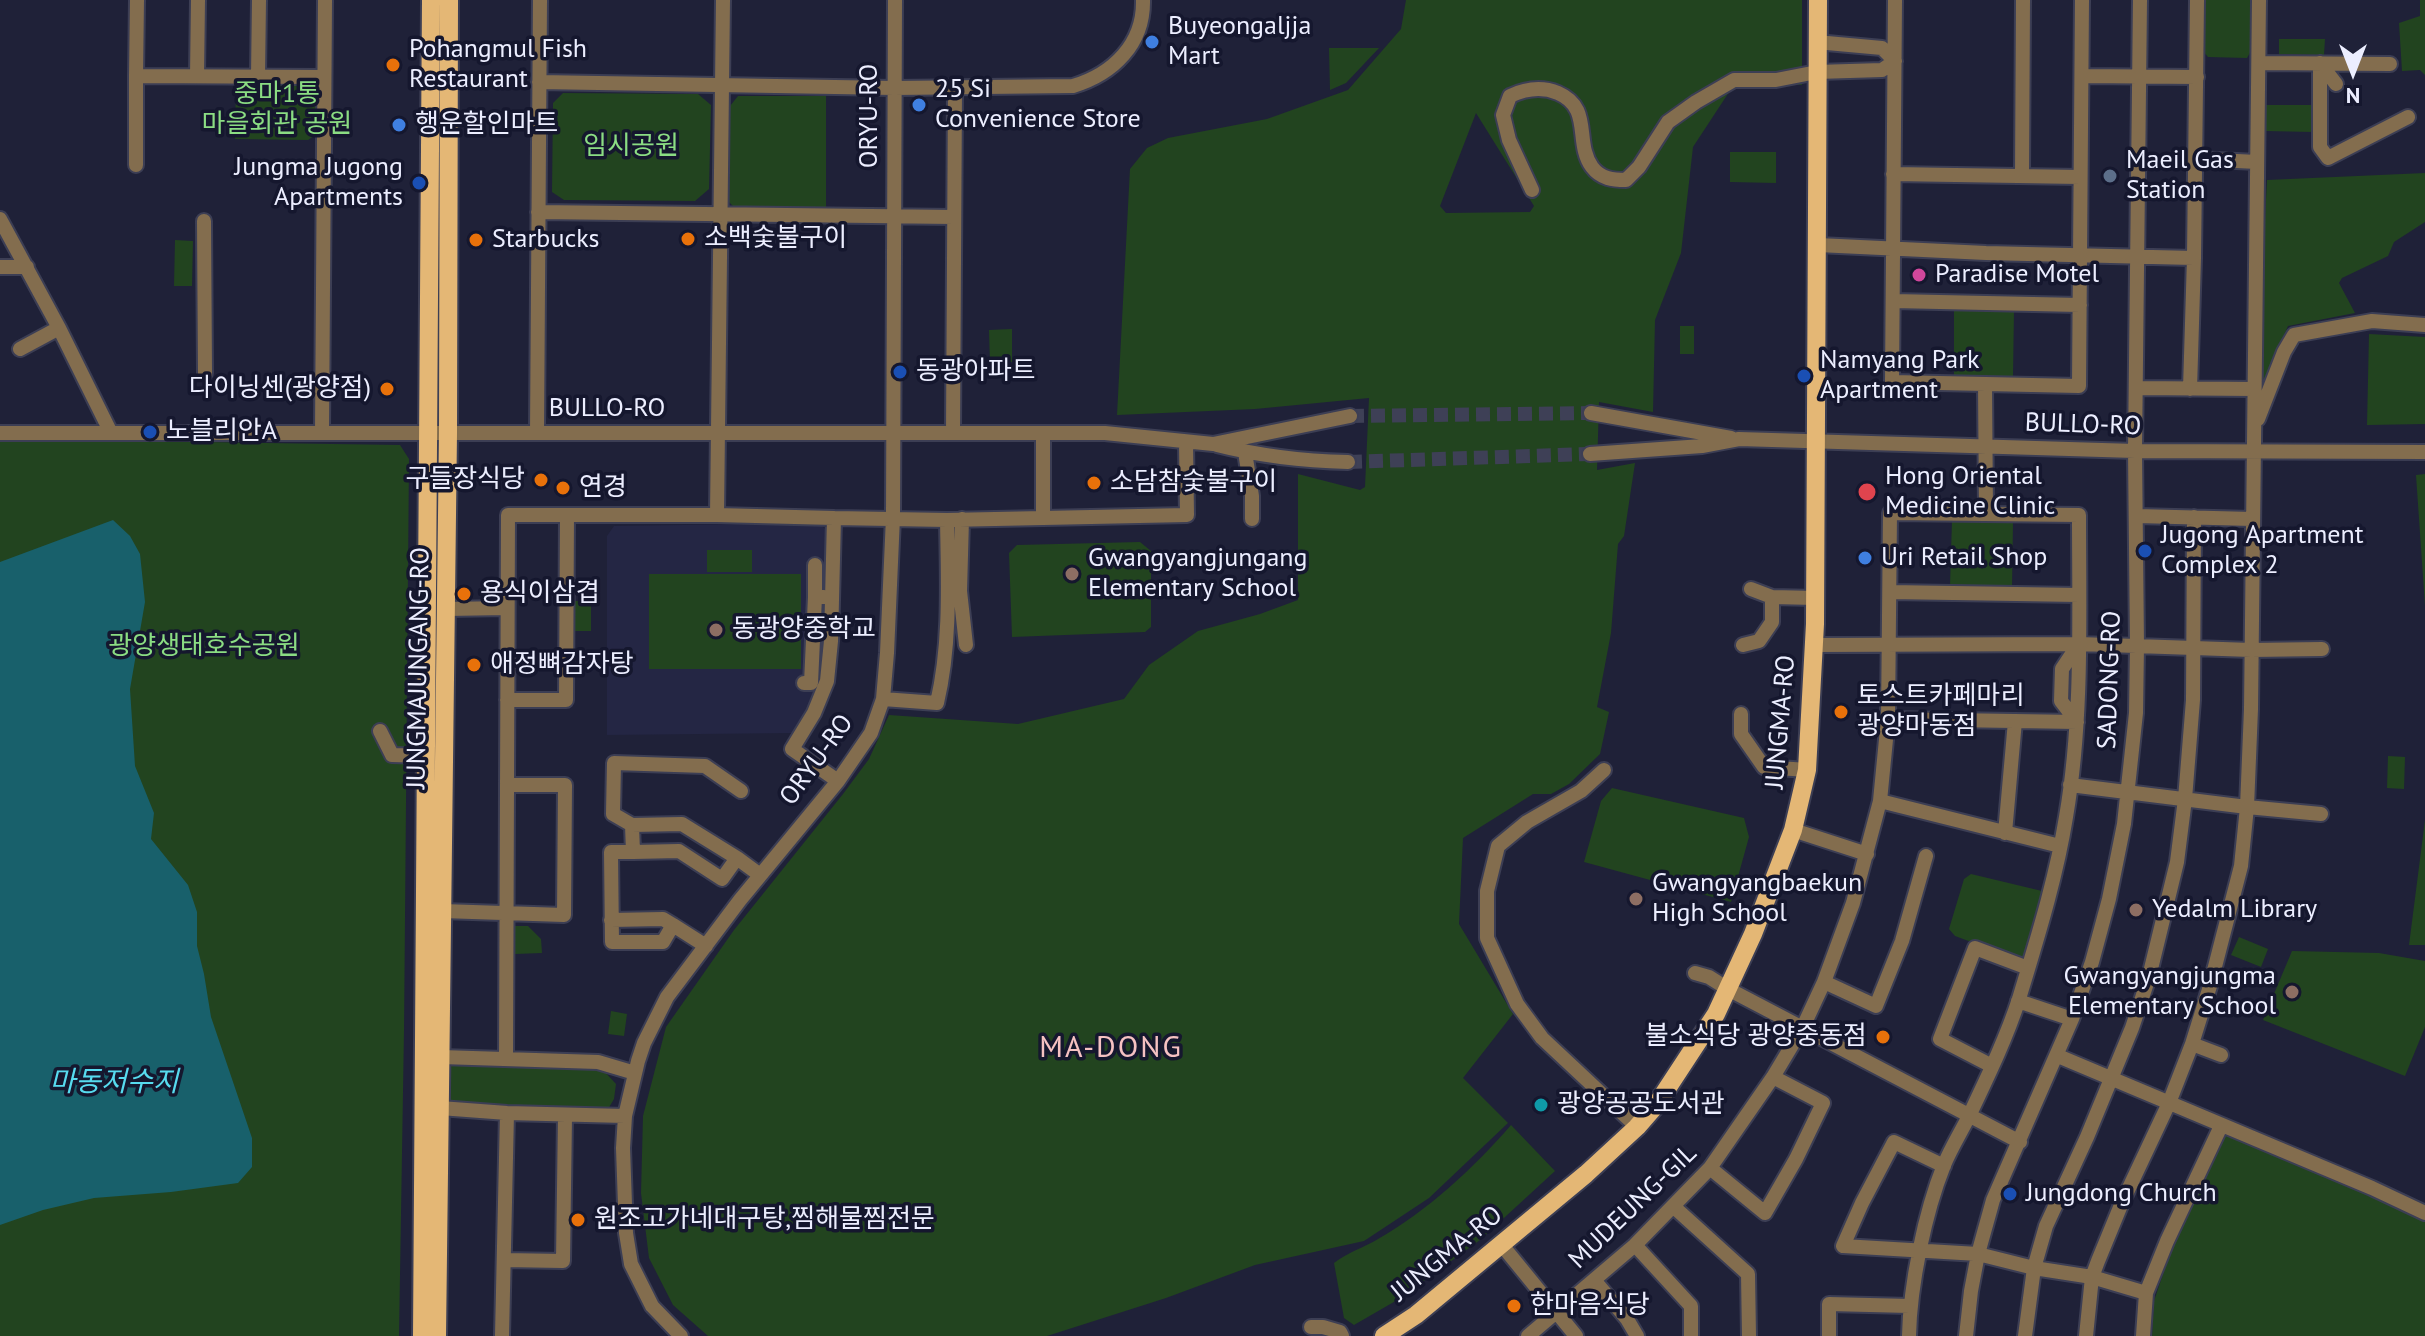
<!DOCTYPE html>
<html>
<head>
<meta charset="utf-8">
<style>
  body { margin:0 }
  #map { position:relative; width:2425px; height:1336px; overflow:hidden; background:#1f2138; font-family:"PT Sans",sans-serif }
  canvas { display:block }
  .north { position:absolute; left:2313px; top:32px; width:80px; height:80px; -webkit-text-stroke:6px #15172e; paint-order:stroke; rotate:180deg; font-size:22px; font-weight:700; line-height:32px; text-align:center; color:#eceeff }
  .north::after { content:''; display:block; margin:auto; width:28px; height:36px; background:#eceeff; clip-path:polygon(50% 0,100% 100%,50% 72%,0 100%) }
</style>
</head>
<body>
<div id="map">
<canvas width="2425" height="1336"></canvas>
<div class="north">N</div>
</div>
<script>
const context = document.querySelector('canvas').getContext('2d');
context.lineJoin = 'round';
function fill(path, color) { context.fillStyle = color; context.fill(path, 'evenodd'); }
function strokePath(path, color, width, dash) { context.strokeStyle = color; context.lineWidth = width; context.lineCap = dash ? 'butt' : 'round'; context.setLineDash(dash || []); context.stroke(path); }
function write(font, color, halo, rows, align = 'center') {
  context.font = font + ' "PT Sans","Noto Sans KR",sans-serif'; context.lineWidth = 7; context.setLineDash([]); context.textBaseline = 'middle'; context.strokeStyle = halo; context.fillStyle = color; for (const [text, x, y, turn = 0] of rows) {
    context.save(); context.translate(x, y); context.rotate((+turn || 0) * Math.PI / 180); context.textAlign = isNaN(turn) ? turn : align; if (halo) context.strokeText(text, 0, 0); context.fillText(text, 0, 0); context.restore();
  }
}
fill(new Path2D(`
  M819,523l7,7 -3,126 -10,46 -19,31 -187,2v-199l7,-10z`), '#242644');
fill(new Path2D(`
  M1406,0h396v85l-67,-2 -42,64 -12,106 -26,67 -2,92 -54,-10 -2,68 38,-7 -11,73 -6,8 -7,89 -14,74 12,5 -9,42 -31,30 -18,10h-18l-70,44 -4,86 54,90 -50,64 45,45 -79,75 -65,43 -109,24 -89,33 -119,38h-339l-35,-31 -24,-47 -8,-65 2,-77 23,-89 68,-97 109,-136 26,-35 20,-44 129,9 106,-25 25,-34 49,-34 62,-17 38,-14v-126l62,16 5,-3 4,-89 -114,11 -138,6 13,-246 17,-21 21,-10 99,-19 81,-29 53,-61zM1476,113l58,93 -4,6 -84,1 -6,-7z
  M2204,0h47v51l-4,7 -39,-1 -5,-6z
  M2420,0h5v75l-5,-5 -18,1 -3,-48 21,-7z
  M2279,39h46l-1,16 -45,-1z
  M1329,48h50l-33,35 -16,7z
  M236,80l73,1 9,8 -1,45 -9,6 -73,-1z
  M563,93l135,1 13,11 -2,84 -14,12 -131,-1 -12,-8 1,-89z
  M738,96h88v115h-88l-9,-9 1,-96z
  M2265,105h48v27l-48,-1z
  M1730,152h46v31l-46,-1z
  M2425,173v49l-31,20 -6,14 -46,22 -3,5 16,30 -67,13 -25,57v-125l4,-78z
  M175,240l18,1 -1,45h-18z
  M1954,310h60l-1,66h-59z
  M1680,326h14v28h-14z
  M1012,329v33l-22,1 -1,-33z
  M2369,334l56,3v87l-58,1z
  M0,439l400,6 9,14 -5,572 -5,305h-399z
  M2425,474v132l-9,-131z
  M1952,520l61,2 -1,66 -62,-2z
  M1140,542l11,9v76l-6,5 -133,5 -3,-84 8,-8z
  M707,550h45v22h-45z
  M649,574h152v95h-152z
  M573,601h18v30h-18z
  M2388,756l17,1 -1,32 -17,-1z
  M1612,788l132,30 5,19 -18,65 -147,-40 17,-61z
  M2425,820v125h-16z
  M1971,874l71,17 -16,64 -6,5 -65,-24 -6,-7 15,-50z
  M515,926h13l13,13 1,14 -27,1z
  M2239,937l29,12 -7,18 -30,-12z
  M2292,951l87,2 46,8v66l-20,49 -142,-56z
  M611,1011l16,3 -3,22 -16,-2z
  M445,1058l158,12 13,14 -2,15 -6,10 -67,-3 -56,4 -40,-3z
  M1511,1125l44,46 -75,69 -81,59 -45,26 -10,-7 -10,-55c14,-11 29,-15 44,-24 48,-27 97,-72 133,-114z
  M2224,1133l187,80 14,9v114h-273l2,-35 18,-54z`), '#22441f');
fill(new Path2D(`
  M113,520l17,16 10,18 5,48 -15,87 5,77 19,47 -3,26 37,46 9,27v34l7,28 7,43 41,121v29l-14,16 -67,9 -77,6 -51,12 -43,15v-663z`), '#18606b');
strokePath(new Path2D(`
  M1350,416l241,-3
  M1348,462l242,-8`), '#3e4056', 14, [14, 7]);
const minor = new Path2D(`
  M137,0l-1,76 188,1
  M723,0l-6,515 117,3
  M1895,0l-3,382 187,4 3,-386
  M2259,63l131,1
  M2320,63v84l8,11 80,-41
  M2320,63l16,21
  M136,76v89
  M197,76l1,-76
  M258,76l1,-76
  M2082,76l115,1
  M539,82l355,6 179,-2c40,-12 71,-42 70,-86
  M2196,159l61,3
  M1893,174l187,3
  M2022,176l1,-176
  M1532,190l-23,-50 -6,-25 7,-19c15,-7 31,-10 48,-3 35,15 16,49 34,74 9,12 21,13 34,13l13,-13 29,-45 28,-20 38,-22h42l41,-8 65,-2 13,-9 -13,-13 -66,-6
  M538,212l416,5
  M0,219l59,109 52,105
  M204,221l1,152
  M1818,245l168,8 208,5
  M0,267h27
  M1893,301l187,4
  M20,349l39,-21
  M1985,384l1,129
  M2136,388l118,1
  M2190,389l4,-131 3,-258
  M1591,413l140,25
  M2258,419l26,-67 10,-17 78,-14 53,4
  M0,433h1105l108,11 137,-28
  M322,433l3,-433
  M537,433l3,-433
  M953,433l2,-345
  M1043,433v85
  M1217,445c43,11 87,16 131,17
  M1245,452l7,44v23
  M1590,454l112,-8 37,-7 396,12 290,1
  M2137,516l115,3
  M962,519l-2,72 6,54
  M815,565v32h9
  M1751,589l21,8 44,1
  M1890,592l189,3
  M446,609l61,-1
  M1743,645l16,-4 13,-19v-25
  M1814,645l265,-1 172,6 71,-1
  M804,683h7l4,-86
  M883,699l54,4c14,-59 11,-123 10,-183
  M507,700h59l1,-185
  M1741,714v20l23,33 43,3
  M1888,719l189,3
  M2077,722l-16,-21 1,-32 16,-24
  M380,731l12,24 34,1
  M1604,770l-23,21 -54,31 -29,24 -11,45v47l30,66 25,34 95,89
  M838,781l-46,-32 22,-36 13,-32 4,-40 3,-123 113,2 240,-5 -1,-72
  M2070,785l177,22 74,7
  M1880,801l180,45
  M632,825l-19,-11 1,-51 91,3 36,25
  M1793,830l74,24
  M2005,833l10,-112
  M633,852h-22l1,90h51l10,-17 33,21
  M737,858l-15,21 -43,-28 -46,1 -1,-27 50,-1 55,34 23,17
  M442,911l122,4 1,-130h-58
  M611,920l52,-1 10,6
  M1695,973l14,4 19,12 292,153
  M1824,982l52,24 26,-65 24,-85
  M2018,1001l54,18
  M2192,1044l29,11
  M2058,1056l314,132 53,25
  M441,1057l157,5 37,11
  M506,1059l2,-544h209
  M1992,1066l-52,-27 35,-91 53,20
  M440,1108l67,5 118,3
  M1944,1166l-50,-24 -32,61 -19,43 135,8 56,14 58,9 54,16
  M1710,1168l55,45 31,-54 27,-56 -50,-26
  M1674,1207l74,67 1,62
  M1501,1244l75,92
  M1635,1245l56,61v30
  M504,1260l59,1 2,-145
  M1594,1280l33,39 10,17
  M1311,1327h12l17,5 2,4
  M502,1336l5,-223
  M681,1336l-29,-30 -21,-42 -5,-31 -3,-85 2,-32 13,-55 6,-18 23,-46 73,-97 98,-119 33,-48 12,-34 4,-46 6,-136 2,-517
  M1528,1336l107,-91 75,-77 63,-91 30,-50 21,-45 29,-79 27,-102 8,-82 2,-206 189,2c0,101 4,203 -13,302 -10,62 -29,122 -47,182 -13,40 -32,79 -50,117 -8,16 -18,32 -25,49 -19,47 -34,120 -35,171
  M1829,1336v-32l81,2
  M1966,1336l5,-45 7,-37 15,-54 79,-181 20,-57 17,-63 15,-75 12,-111 1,-67 -2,-195 5,-451
  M2025,1336l9,-68 12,-42 41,-89 45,-109 17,-51 28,-115 8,-63 8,-99 1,-183
  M2086,1336l6,-59 6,-16 23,-56 48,-102 23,-59 18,-58 31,-120 6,-59 4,-98 8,-709
  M2143,1336l3,-43 21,-52 54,-115`);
const major = new Path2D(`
  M422,1336l9,-1336
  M437,1336l11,-903 1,-433
  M1384,1336l32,-21 170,-141 51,-47 20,-23 59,-90 37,-80 40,-104 14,-60 8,-146 3,-624`);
strokePath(minor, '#3c3e54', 18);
strokePath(major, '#3c3e54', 22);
strokePath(minor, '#836d4e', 14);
strokePath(major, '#e4b775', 18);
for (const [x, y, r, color] of [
  [1152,42,8,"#3f7fe0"],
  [393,65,8,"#e8710a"],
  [919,105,8,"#3f7fe0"],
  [399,125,8,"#3f7fe0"],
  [2110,176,8,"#5c6f8a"],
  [419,183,8,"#1a4fb4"],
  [688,239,8,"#e8710a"],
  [476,240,8,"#e8710a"],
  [1919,275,8,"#d1479c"],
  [900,372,8,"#1a4fb4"],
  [1804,376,8,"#1a4fb4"],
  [387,389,8,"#e8710a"],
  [150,432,8,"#1a4fb4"],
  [541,480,8,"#e8710a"],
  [1094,483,8,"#e8710a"],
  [563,488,8,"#e8710a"],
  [1867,492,10,"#e0444e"],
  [2145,551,8,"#1a4fb4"],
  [1865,558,8,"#3f7fe0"],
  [1072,574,8,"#8d6e63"],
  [464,594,8,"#e8710a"],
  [716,630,8,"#8d6e63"],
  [474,665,8,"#e8710a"],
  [1841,712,8,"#e8710a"],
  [1636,899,8,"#8d6e63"],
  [2136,910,8,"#8d6e63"],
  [2292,992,8,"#8d6e63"],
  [1883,1037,8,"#e8710a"],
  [1541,1105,8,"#0f9aa8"],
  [2010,1194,8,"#1a4fb4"],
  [578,1220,8,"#e8710a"],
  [1514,1306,8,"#e8710a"]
]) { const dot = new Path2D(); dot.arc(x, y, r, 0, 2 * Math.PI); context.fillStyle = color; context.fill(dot); strokePath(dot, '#15172e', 3); }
write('26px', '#eceeff', '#15172e', [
  ["Buyeongaljja",1168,27],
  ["Mart",1168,57],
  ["Pohangmul Fish",409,50],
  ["Restaurant",409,80],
  ["25 Si",935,90],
  ["Convenience Store",935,120],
  ["행운할인마트",415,125],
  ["Maeil Gas",2126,161],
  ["Station",2126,191],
  ["Jungma Jugong",403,168,"right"],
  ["Apartments",403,198,"right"],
  ["소백숯불구이",704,239],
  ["Starbucks",492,240],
  ["Paradise Motel",1935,275],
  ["Namyang Park",1820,361],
  ["Apartment",1820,391],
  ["동광아파트",916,372],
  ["다이닝센(광양점)",371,389,"right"],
  ["노블리안A",166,432],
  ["Hong Oriental",1885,477],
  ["Medicine Clinic",1885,507],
  ["구들장식당",525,480,"right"],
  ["소담참숯불구이",1110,483],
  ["연경",579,488],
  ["Jugong Apartment",2161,536],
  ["Complex 2",2161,566],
  ["Uri Retail Shop",1881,558],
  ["Gwangyangjungang",1088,559],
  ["Elementary School",1088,589],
  ["용식이삼겹",480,594],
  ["동광양중학교",732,630],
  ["애정뼈감자탕",490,665],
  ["토스트카페마리",1857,697],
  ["광양마동점",1857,727],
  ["Gwangyangbaekun",1652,884],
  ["High School",1652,914],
  ["Yedalm Library",2152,910],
  ["Gwangyangjungma",2276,977,"right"],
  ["Elementary School",2276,1007,"right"],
  ["불소식당 광양중동점",1867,1037,"right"],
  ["광양공공도서관",1557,1105],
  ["Jungdong Church",2026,1194],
  ["원조고가네대구탕,찜해물찜전문",594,1220],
  ["한마음식당",1530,1306]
], 'left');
write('26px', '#8bdd83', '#15172e', [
  ["중마1통",277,95],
  ["마을회관 공원",277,125],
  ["임시공원",631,147],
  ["광양생태호수공원",204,647]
]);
write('26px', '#eceeff', '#15172e', [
  ["ORYU-RO",870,116,-90],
  ["BULLO-RO",607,409],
  ["BULLO-RO",2083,425,2],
  ["JUNGMAJUNGANG-RO",419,668,-89],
  ["SADONG-RO",2110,680,-88],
  ["JUNGMA-RO",1781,722,-85],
  ["ORYU-RO",817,760,-54],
  ["MUDEUNG-GIL",1633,1207,-44],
  ["JUNGMA-RO",1447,1254,-39]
]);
write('italic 28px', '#57dbef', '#15172e', [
  ["마동저수지",114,1083]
]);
context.letterSpacing = '2px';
write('30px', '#f6c2c2', '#15172e', [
  ["MA-DONG",1111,1048]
]);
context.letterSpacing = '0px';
</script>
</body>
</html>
